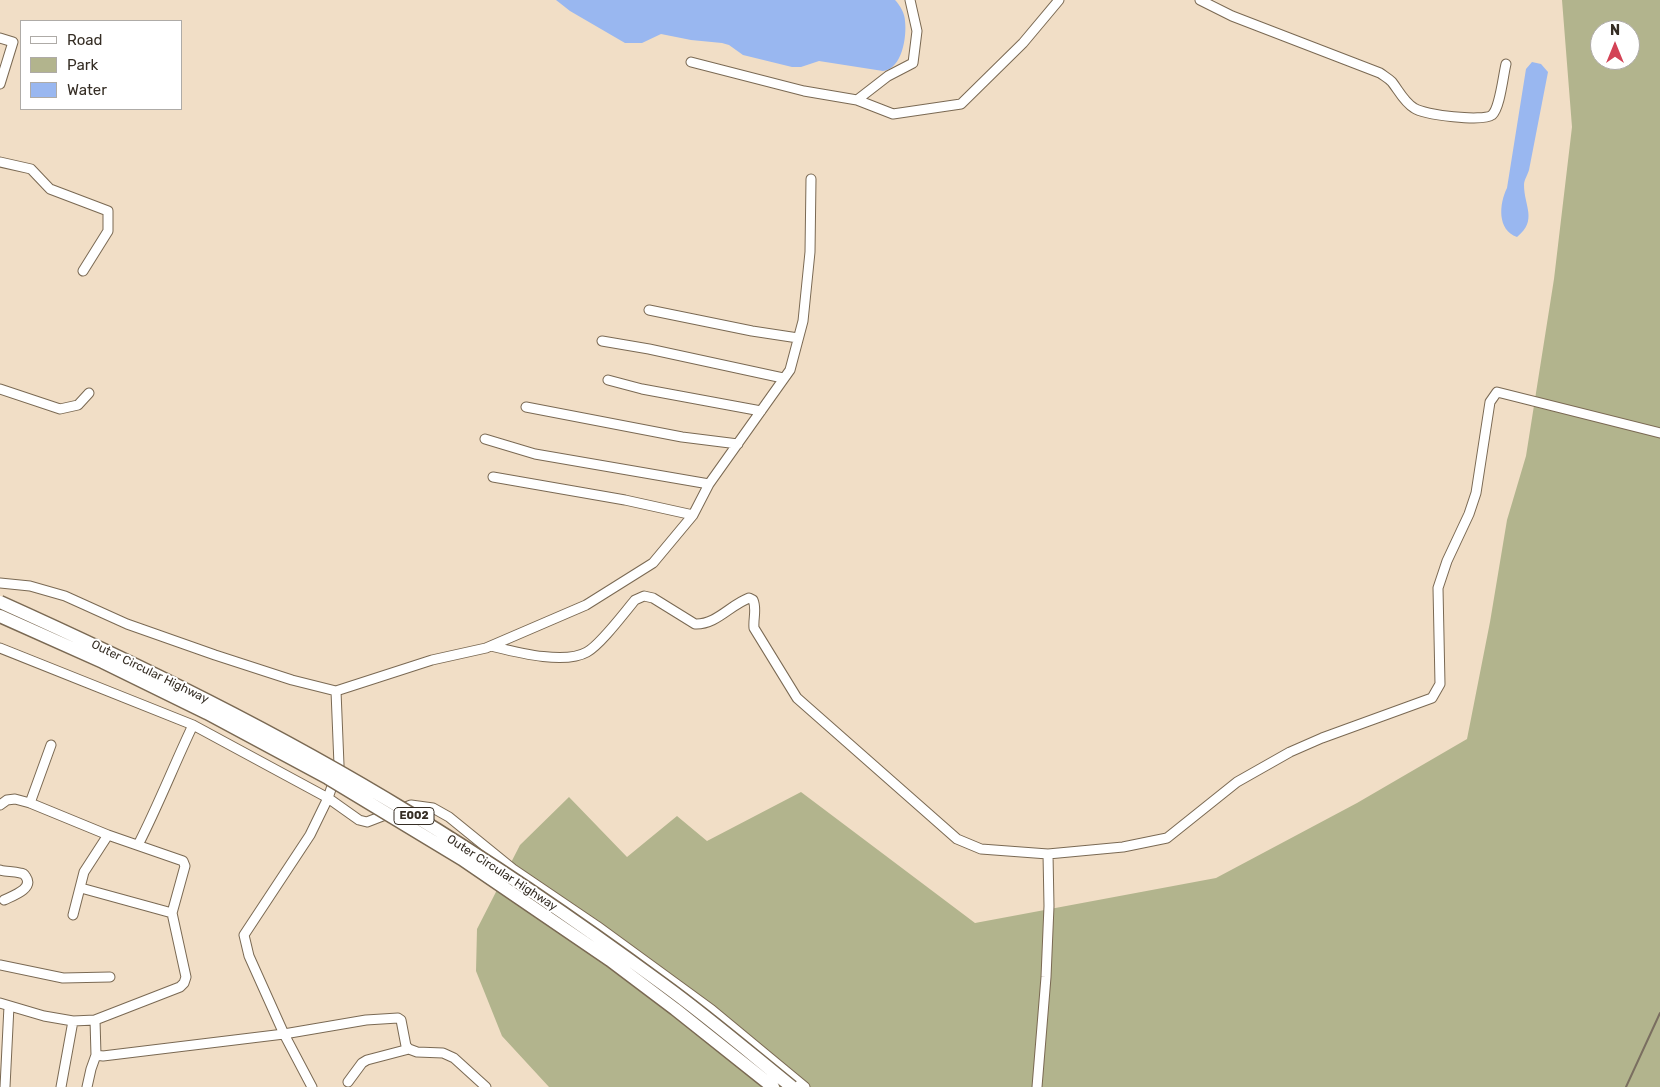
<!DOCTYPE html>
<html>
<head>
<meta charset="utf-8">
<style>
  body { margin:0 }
  #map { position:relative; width:1660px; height:1087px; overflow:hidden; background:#f1dec6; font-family:Rubik,sans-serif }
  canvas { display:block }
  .legend { position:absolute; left:20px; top:20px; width:162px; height:90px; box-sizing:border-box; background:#fff; border:1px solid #aeaba7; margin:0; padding:6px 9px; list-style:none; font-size:15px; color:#352d24 }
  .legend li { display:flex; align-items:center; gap:10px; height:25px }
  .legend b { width:25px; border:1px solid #aeaba7 }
  .north { position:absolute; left:1590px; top:20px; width:50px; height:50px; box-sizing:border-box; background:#fff; border:1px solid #aeaba7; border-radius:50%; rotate:0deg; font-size:14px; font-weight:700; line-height:20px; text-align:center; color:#352d24 }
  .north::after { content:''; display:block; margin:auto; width:18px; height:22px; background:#d34356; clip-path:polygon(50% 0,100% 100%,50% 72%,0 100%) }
</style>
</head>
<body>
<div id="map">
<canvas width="1660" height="1087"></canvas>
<ul class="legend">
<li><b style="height:6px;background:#fff"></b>Road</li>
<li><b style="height:14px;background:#b2b48d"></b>Park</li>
<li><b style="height:14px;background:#99b7f0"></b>Water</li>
</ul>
<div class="north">N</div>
</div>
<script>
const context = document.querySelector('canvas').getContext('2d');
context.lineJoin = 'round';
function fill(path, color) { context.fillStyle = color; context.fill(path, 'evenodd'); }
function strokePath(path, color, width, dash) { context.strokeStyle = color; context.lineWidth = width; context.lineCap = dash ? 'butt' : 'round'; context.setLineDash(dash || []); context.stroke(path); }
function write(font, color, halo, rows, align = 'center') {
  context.font = font + ' Rubik,sans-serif'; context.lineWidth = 4; context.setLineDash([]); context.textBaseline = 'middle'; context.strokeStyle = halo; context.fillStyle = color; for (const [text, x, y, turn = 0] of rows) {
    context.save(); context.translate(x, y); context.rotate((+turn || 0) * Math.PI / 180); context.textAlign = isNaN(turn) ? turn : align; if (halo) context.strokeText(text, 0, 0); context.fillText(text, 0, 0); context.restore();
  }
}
fill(new Path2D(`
  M1562,0h98v1087h-1111l-47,-51 -26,-65 1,-42 43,-84 49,-48 58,60 50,-41 30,25 94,-49 174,131 241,-45 141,-75 110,-64 23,-117 17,-102 19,-64 28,-177 18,-152zM1600,30h30v30h-30z`), '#b2b48d');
fill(new Path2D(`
  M556,0h339c5,5 10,14 10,21 2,16 -3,48 -22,50l-64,-10 -18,6h-9l-49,-12 -14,-10 -7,-2 -31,-3 -30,-6 -19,9h-17l-55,-32z
  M1532,62l9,2 7,8 -19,98c-1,4 -5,10 -5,15 0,21 14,35 -7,52 -20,-7 -18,-33 -10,-49l19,-119z`), '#99b7f0');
const minor = new Path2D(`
  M1200,0l32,16 148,57c4,3 8,5 12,9 7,9 12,20 22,26 10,7 69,14 78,7 8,-7 11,-39 14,-51
  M0,38l13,4 -13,42
  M691,62l113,29 53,9 36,14 68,-10 62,-61 36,-43
  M857,100l31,-24 25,-13 4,-32 -7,-31
  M0,162l31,7 19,20 58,22v20l-25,40
  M649,310l103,21 46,7
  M602,341l47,8 134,29
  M608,380l34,9 119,22
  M0,389l60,20 18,-4 11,-12
  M526,407l156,30 56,7
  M485,439l50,15 174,30
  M493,477l132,23 68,15
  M0,583l30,3 35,10 62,28 88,31 77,25 44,11 96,-31 54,-12 100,-43 67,-42 40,-48 16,-31 81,-114 13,-49 7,-69 1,-73
  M491,646c25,6 73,19 96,6 14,-8 37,-39 48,-52l9,-4 9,2 42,26c21,1 35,-19 54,-26l4,2c4,9 0,18 1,28l43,70 160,141 24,10 67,5 75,-7 44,-9 70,-56 53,-30 32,-14 110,-40 8,-14 -2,-96 9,-27 22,-47 7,-21 14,-91 7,-10 163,41
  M0,648l193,77 135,73 31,22 8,2 44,-17 22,3 16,9 64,52 84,57 115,84 93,77
  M30,803l21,-58
  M0,805l7,-5 8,-1 15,4 78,32 75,26 2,5 -13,47
  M138,845c20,-39 36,-80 55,-120
  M0,870c6,2 13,1 20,3 3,0 5,2 6,4 8,12 -14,19 -22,23
  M73,915l11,-43 24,-37
  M0,965l63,13 47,-1
  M0,1003l44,13 29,5 22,-1 85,-33 4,-4 2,-6 -14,-64 -91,-25
  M95,1020l1,35 7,1 181,-22 82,-14 32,-2 3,2 5,26 3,3 8,3 26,1 11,5 32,29
  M348,1082l14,-19 5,-3 42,-11
  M5,1087l4,-81
  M61,1087l12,-66
  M87,1087l4,-18 5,-14
  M312,1087l-28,-53 -35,-78 -5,-21 66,-100 18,-37 11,-33 -3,-74
  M1037,1087l9,-110 3,-71 -1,-52`);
strokePath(minor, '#7a6953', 11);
strokePath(minor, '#fff', 9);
strokePath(new Path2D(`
  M1626,1087l34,-74`), '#7a6e60', 2);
const highwayBridge = new Path2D(`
  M0,602c140,63 277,130 408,210 88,53 173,112 256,173 44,32 86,68 128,102
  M0,616l103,46 104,51 121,65 134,81 148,101 65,49 98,78`);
strokePath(highwayBridge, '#7a6953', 15, []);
strokePath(highwayBridge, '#fff', 12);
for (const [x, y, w] of [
  [414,816,40]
]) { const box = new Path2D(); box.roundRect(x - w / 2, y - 8.5, w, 17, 4); context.fillStyle = '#fff'; context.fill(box); strokePath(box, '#352d24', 1); }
write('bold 11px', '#352d24', null, [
  ["E002",414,816]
]);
write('12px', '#352d24', '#fff', [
  ["Outer Circular Highway",150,672,26],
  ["Outer Circular Highway",502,873,33]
]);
</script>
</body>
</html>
